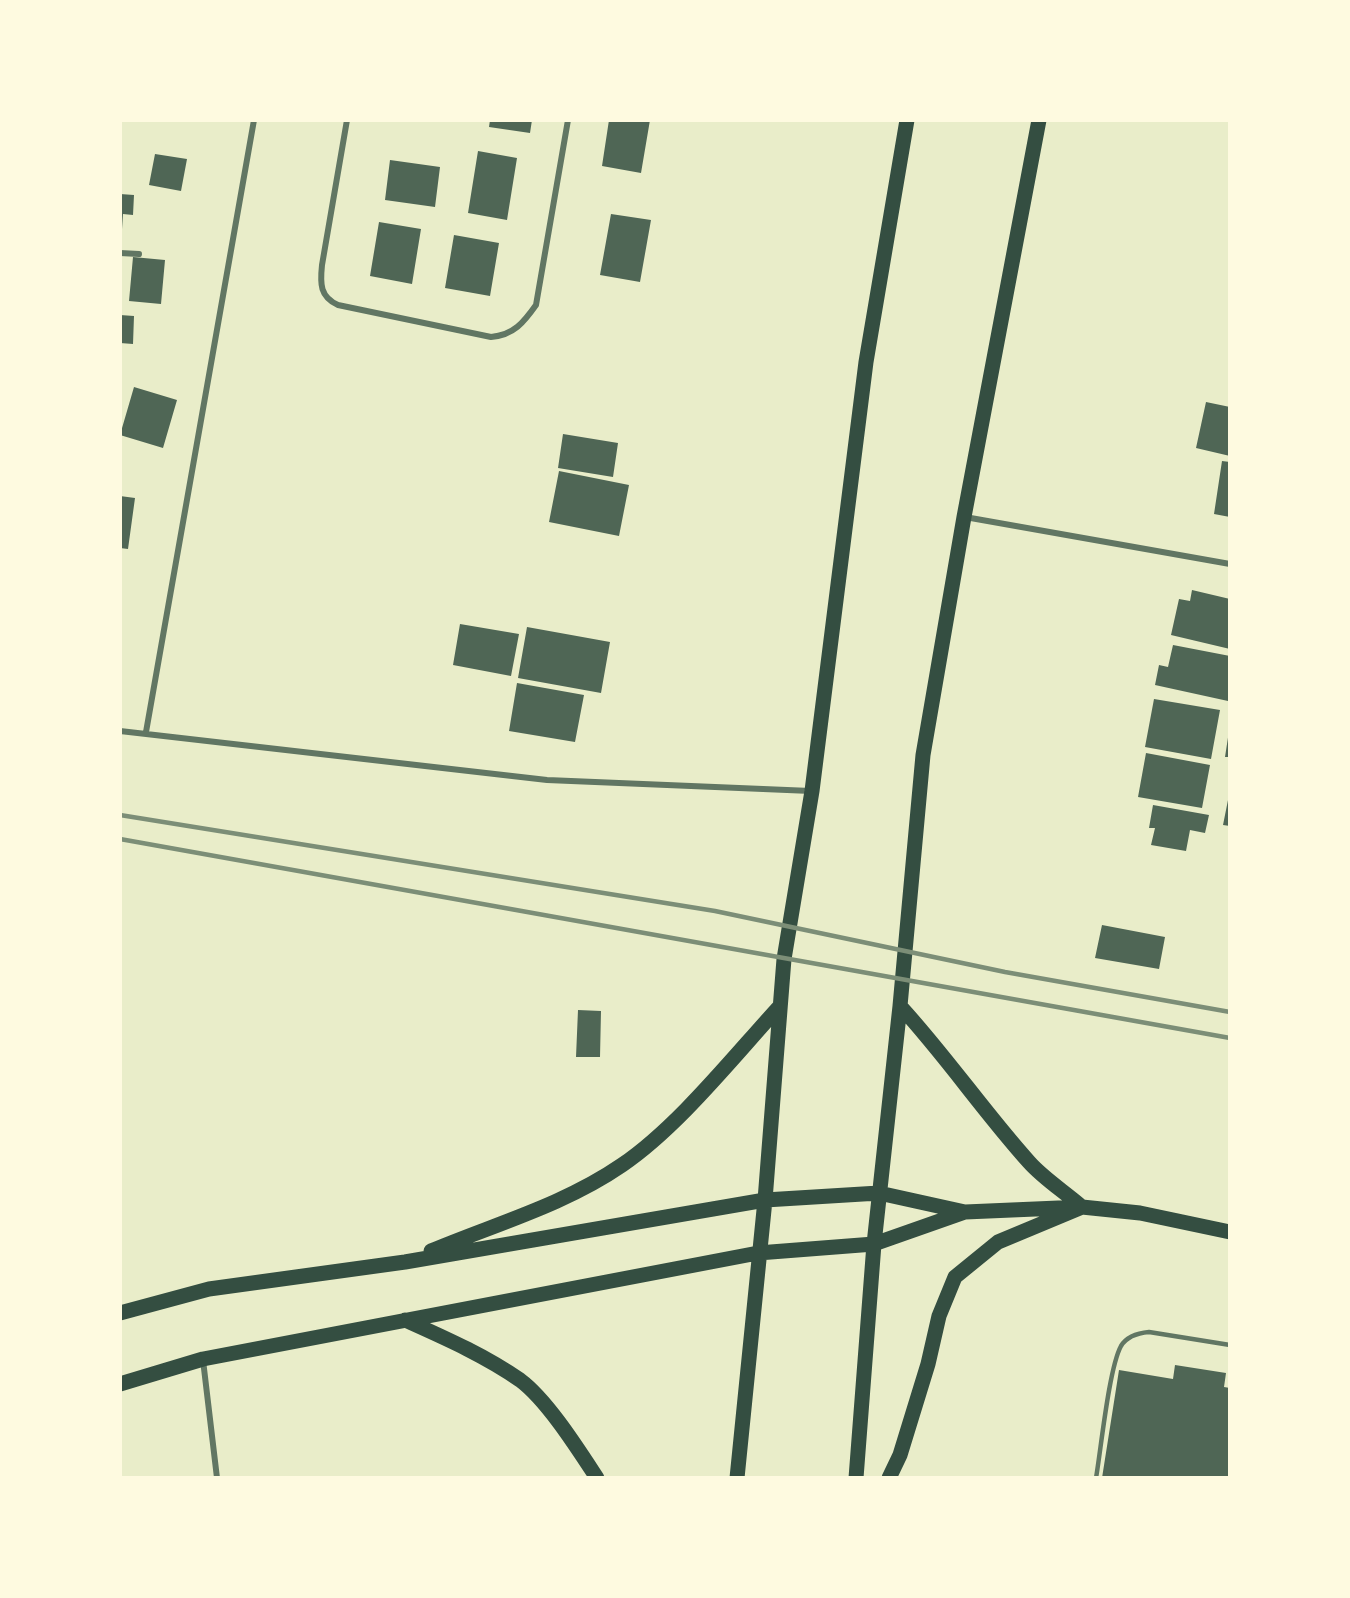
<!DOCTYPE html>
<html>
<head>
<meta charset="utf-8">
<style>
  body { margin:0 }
  #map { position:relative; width:1350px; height:1598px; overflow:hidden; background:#e9edc9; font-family:Spectral,serif }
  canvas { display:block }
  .frame { position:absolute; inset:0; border:122px solid #fefae0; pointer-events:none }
</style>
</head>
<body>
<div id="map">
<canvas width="1350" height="1598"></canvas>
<div class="frame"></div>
</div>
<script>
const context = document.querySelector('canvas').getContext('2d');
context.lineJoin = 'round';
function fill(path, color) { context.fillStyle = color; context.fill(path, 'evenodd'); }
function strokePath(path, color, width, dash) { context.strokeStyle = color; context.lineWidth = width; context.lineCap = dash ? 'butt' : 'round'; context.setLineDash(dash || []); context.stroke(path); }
fill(new Path2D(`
  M490,120h42l-2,13 -41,-6z
  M609,120h41l-9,53 -39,-7z
  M478,151l39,7 -10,62 -39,-7z
  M155,154l32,5 -6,32 -32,-6z
  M390,160l50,7 -5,40 -50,-7z
  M120,194l14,1 -1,20 -10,-1 -1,15h-2z
  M611,214l40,6 -11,62 -40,-7z
  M379,222l42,7 -9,55 -42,-8z
  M454,235l45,8 -9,53 -45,-8z
  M133,257l32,3 -4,44 -32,-3z
  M120,315l14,1 -1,28 -13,-1z
  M134,387l43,13 -14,48 -43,-13z
  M1206,402l24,5v49l-34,-8z
  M563,434l55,9 -5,34 -55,-9z
  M1222,461l8,1v55l-16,-3z
  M559,471l70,14 -10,51 -70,-14z
  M120,496l15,2 -7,51 -8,-1z
  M1192,590l38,9v50l-59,-14 8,-36 11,2z
  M460,624l59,10 -8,42 -58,-11z
  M527,627l83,15 -9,51 -83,-15z
  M1173,645l57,11 -2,45 -73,-16 4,-20 9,2z
  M517,683l67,12 -9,47 -66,-11z
  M1154,699l66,11 -9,49 -66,-12z
  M1229,731h1v26h-5z
  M1146,753l64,12 -8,43 -64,-11z
  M1229,795h1v31l-7,-1z
  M1153,805l56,10 -4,18 -15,-3 -4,21 -35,-6 4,-17h-6z
  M1102,925l63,12 -6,32 -64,-11z
  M578,1010l23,1 -1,46h-24z
  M1175,1365l51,8 -2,14 6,1v90h-128l17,-108 54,9z`), '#4f6655');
strokePath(new Path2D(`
  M1096,1478c5,-29 13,-110 25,-132 6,-10 17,-13 28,-14l81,13`), '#617663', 4.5);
strokePath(new Path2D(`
  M347,120l-25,145c-2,19 -2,32 16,40l153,32c23,-2 33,-15 45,-32l32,-185
  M120,253l19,1
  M965,517l265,47
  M120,731l427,49 264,11
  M146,732l108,-612
  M203,1360l14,118`), '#617663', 6);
strokePath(new Path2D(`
  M431,1251c64,-27 133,-46 191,-86 56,-38 112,-109 158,-159
  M120,1313l89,-24 196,-27 360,-62 114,-7 86,19 117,-5 58,6 90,19
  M405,1320c40,18 79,35 115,60 27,20 58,69 77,98
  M120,1384l83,-25 555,-106 116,-9 91,-32
  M737,1478l28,-278 19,-241 28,-168 54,-429 41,-242
  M856,1478l18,-234 26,-238 23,-251 41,-238 75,-397
  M889,1478l11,-23 28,-91 11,-48 16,-39 43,-35 84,-35c-17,-15 -38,-28 -53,-45 -45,-50 -83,-106 -129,-156`), '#344e41', 15);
strokePath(new Path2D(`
  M120,815l595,96 290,61 225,40
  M120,839l1110,199`), '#7c8e77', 4.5);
</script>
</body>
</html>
